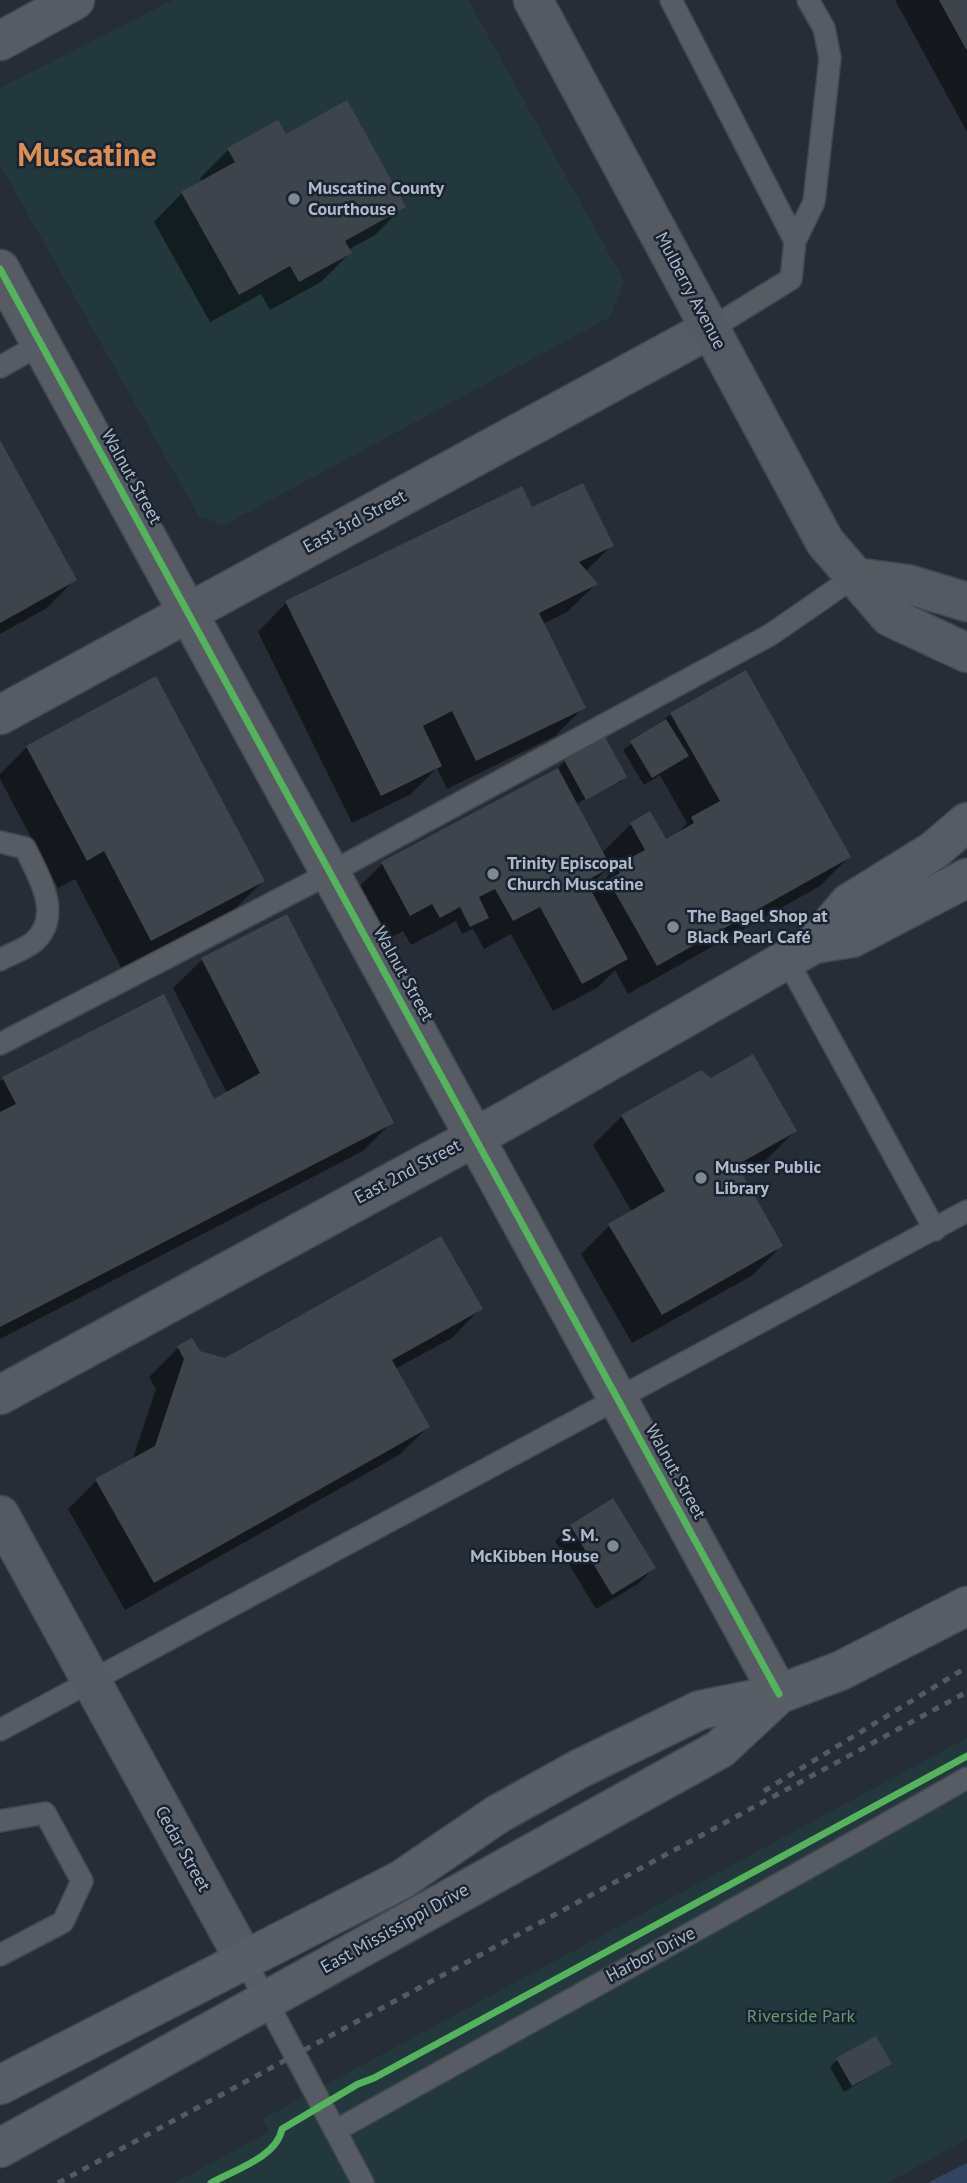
<!DOCTYPE html>
<html>
<head>
<meta charset="utf-8">
<style>
  body { margin:0 }
  canvas { display:block; background:#262d36 }
</style>
</head>
<body>
<canvas width="967" height="2183"></canvas>
<script>
const context = document.querySelector('canvas').getContext('2d');
context.lineJoin = 'round';
function fill(path, color) { context.fillStyle = color; context.fill(path, 'evenodd'); }
function strokePath(path, color, width, dash) { context.strokeStyle = color; context.lineWidth = width; context.lineCap = dash ? 'butt' : 'round'; context.setLineDash(dash || []); context.stroke(path); }
function write(font, color, halo, rows, align = 'center') {
  context.font = font + ' "PT Sans",sans-serif'; context.lineWidth = 5; context.setLineDash([]); context.textBaseline = 'middle'; context.strokeStyle = halo; context.fillStyle = color; for (const [text, x, y, turn = 0] of rows) {
    context.save(); context.translate(x, y); context.rotate((+turn || 0) * Math.PI / 180); context.textAlign = isNaN(turn) ? turn : align; if (halo) context.strokeText(text, 0, 0); context.fillText(text, 0, 0); context.restore();
  }
}
fill(new Path2D(`
  M173,0h295l156,281 -14,36 -386,208 -25,-9 -199,-351v-77z
  M967,1738v405l-76,40h-716l94,-51 -6,-13z`), '#23383c');
fill(new Path2D(`
  M967,2143v40h-76z`), '#314561');
fill(new Path2D(`
  M967,2139v24l-40,20h-39z`), '#262d36');
fill(new Path2D(`
  M895,0h72v132z
  M285,136l119,70 -29,29 -27,15 2,3 -29,29 -51,28 -9,-16 -51,28 -56,-100 28,-29 20,-11 -2,-4 28,-28z
  M0,444l75,135 -28,29 -47,26z
  M532,510l79,36 -26,26 11,12 -29,28 -24,12 41,83 -29,29 -108,53 -10,-21 -26,26 -59,29 -94,-191 28,-29z
  M671,714l178,143 -29,29 -192,108 -13,-24 -18,18 -44,23 -42,-77 -27,15 -11,-20 -11,5 -6,-13 -45,24 -8,-14 -22,12 -27,-51 29,-29 174,-94 8,-8 60,16 -6,6v-3l-41,23 -1,4 25,46 29,-29 34,18 9,-5 13,-14 -27,-48 -16,10 -21,-35zM610,866l3,5 -22,22 -3,-5z
  M27,747l236,134 -29,29 -112,59 -47,-90 -17,9 -58,-109v-5z
  M202,960l190,162 -29,29 -363,188v-258l163,-84 50,104 14,-8 -54,-105z
  M622,1116l173,15 -29,29 -26,15 41,71 -28,29 -121,68 -51,-89 29,-29 22,-13 -39,-67z
  M480,1309l-28,29 -57,31 33,58 -29,28 -274,155 -57,-101 28,-28 36,-20 24,-72 -7,-12 29,-29 47,12z
  M571,1526l83,42 -16,16 -42,25 -41,-68z
  M838,2059l52,5 -46,28 -14,-25z`), '#0007');
fill(new Path2D(`
  M939,0h28v51z
  M347,100l59,107 -61,34 7,12 -53,29 -9,-16 -51,29 -58,-103 54,-30 -8,-14 51,-28 8,14z
  M0,440l77,140 -77,43z
  M583,483l31,63 -35,16 19,22 -59,29 47,95 -110,53 -24,-50 -29,15 19,40 -61,30 -96,-195 237,-115 10,21z
  M746,670l105,187 -194,109 -49,-86 12,-7 -5,-7 30,-16 -15,-27 20,-12 16,28 28,-16 -3,-6 29,-16 -50,-88z
  M156,676l109,205 -114,60 -47,-90 -17,10 -61,-115z
  M666,719l23,37 -37,22 -22,-37z
  M605,737l22,40 -41,23 -22,-40z
  M558,768l53,99 -25,14 42,78 -46,25 -42,-77 -27,14 -18,-32 -16,8 10,21 -19,9 -10,-20 -20,11 -8,-14 -22,12 -29,-54z
  M287,914l107,209 -394,204v-215l16,-8 -14,-27 162,-83 50,105 46,-26 -59,-115z
  M753,1054l44,77 -60,34 46,81 -121,69 -54,-91 57,-33 -44,-76 80,-45 10,8z
  M441,1236l42,73 -91,51 38,67 -276,156 -59,-104 60,-33 29,-87 -7,-13 15,-8 8,13 25,7z
  M613,1498l43,70 -44,27 -42,-70z
  M876,2036l16,28 -40,22 -16,-28z`), '#3e444c');
const service = new Path2D(`
  M671,0l124,241
  M710,329l81,-50 4,-38 19,-39 16,-144 -6,-30 -16,-28
  M0,367l41,-23
  M0,842l25,6c13,27 38,66 10,93 -9,8 -25,13 -35,19
  M787,960l148,270
  M0,1044l330,-171 440,-238 84,-58
  M0,1730l967,-519
  M0,1821l45,-8 37,68 -19,41 -63,33
  M244,1959l119,224
  M335,2131c210,-118 422,-233 632,-353`);
const minor = new Path2D(`
  M0,41l75,-41
  M0,269l779,1425
  M0,715l710,-386
  M814,944l38,-6 115,-60
  M0,1395l510,-277 304,-174 35,-41 84,-52 34,-29`);
const secondary = new Path2D(`
  M533,0l292,542 65,75 77,36
  M854,577l53,7 60,18
  M0,1515l244,444`);
const primary = new Path2D(`
  M0,2085l401,-205 97,-66 81,-45 121,-59 79,-16 61,-23 127,-65
  M0,2148l720,-399 59,-55`);
strokePath(service, '#42484f', 24);
strokePath(minor, '#42484f', 41);
strokePath(secondary, '#42484f', 41);
strokePath(primary, '#434952', 41);
strokePath(service, '#565b64', 21);
strokePath(minor, '#565b64', 38);
strokePath(secondary, '#555a62', 38);
strokePath(primary, '#595e66', 38);
strokePath(new Path2D(`
  M764,1791l203,-124
  M58,2183l909,-491`), '#555a62', 5, [7, 7]);
strokePath(new Path2D(`
  M0,269l779,1425
  M211,2183c23,-13 66,-26 71,-54l76,-45 16,-6 593,-322`), '#56b35d', 7);
for (const [x, y, r, color] of [
  [294,199,7,"#7f8895"],
  [493,874,7,"#7f8895"],
  [673,927,7,"#7f8895"],
  [701,1178,7,"#7f8895"],
  [613,1546,7,"#7f8895"]
]) { const dot = new Path2D(); dot.arc(x, y, r, 0, 2 * Math.PI); context.fillStyle = color; context.fill(dot); strokePath(dot, '#192330', 2.5); }
write('bold 18px', '#afb9c8', '#192330', [
  ["Muscatine County",308,189],
  ["Courthouse",308,210],
  ["Trinity Episcopal",507,864],
  ["Church Muscatine",507,885],
  ["The Bagel Shop at",687,917],
  ["Black Pearl Café",687,938],
  ["Musser Public",715,1168],
  ["Library",715,1189],
  ["S. M.",599,1536,"right"],
  ["McKibben House",599,1557,"right"]
], 'left');
write('18px', '#afb9c8', '#192330', [
  ["Mulberry Avenue",690,291,62],
  ["Walnut Street",131,477,61],
  ["East 3rd Street",355,522,-28],
  ["Walnut Street",403,974,61],
  ["East 2nd Street",408,1172,-28],
  ["Walnut Street",675,1472,61],
  ["Cedar Street",182,1849,61],
  ["East Mississippi Drive",395,1929,-29],
  ["Harbor Drive",651,1955,-28]
]);
write('18px', '#649b70', '#192330', [
  ["Riverside Park",801,2017]
]);
write('bold 32px', '#db8e56', '#192330', [
  ["Muscatine",87,157]
]);
</script>
</body>
</html>
